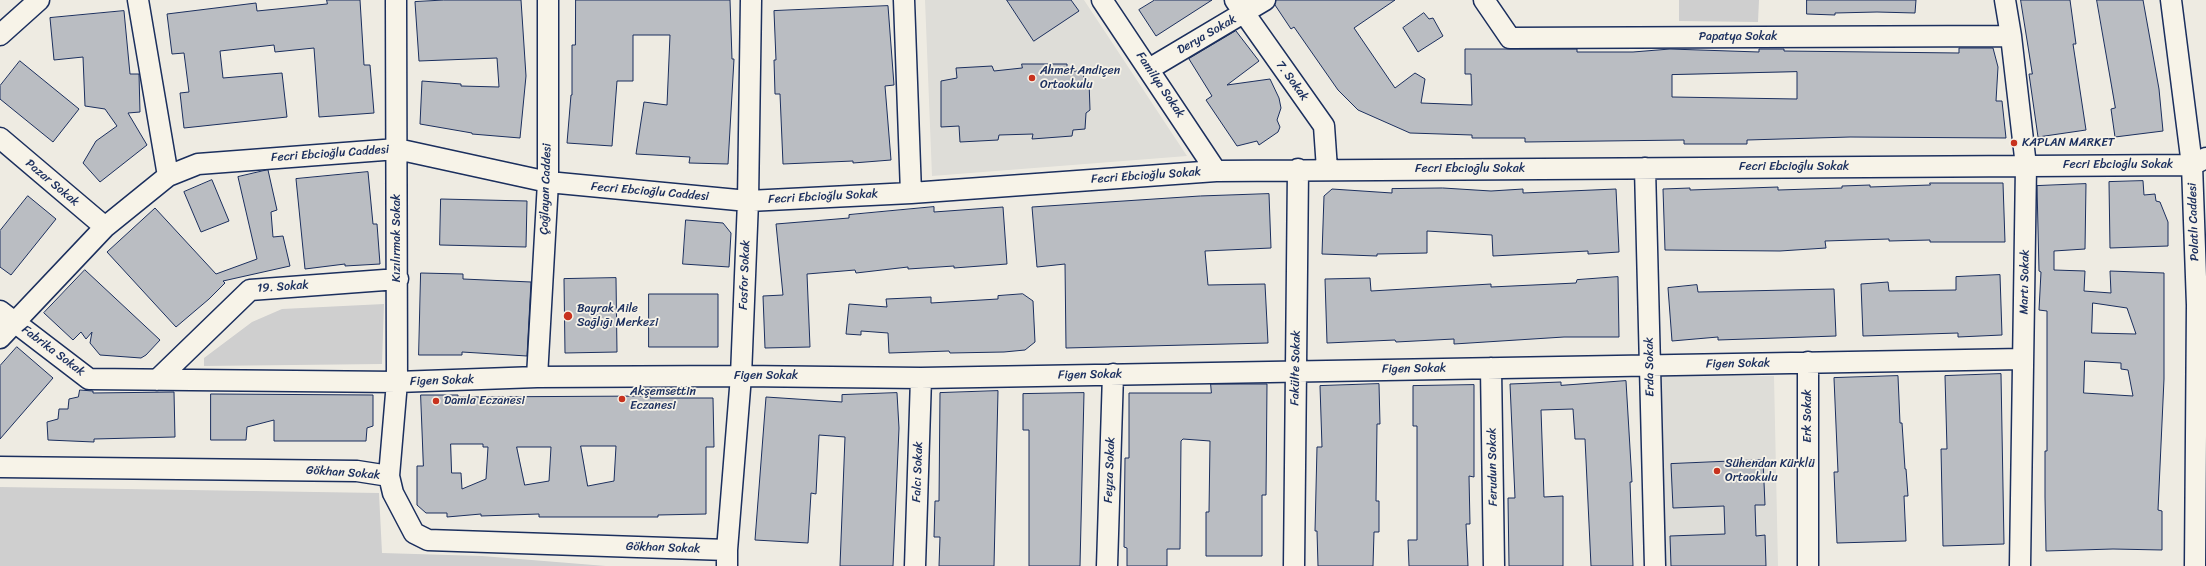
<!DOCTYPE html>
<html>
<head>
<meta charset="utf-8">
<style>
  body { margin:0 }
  canvas { display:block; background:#eeebe2 }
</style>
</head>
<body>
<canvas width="2206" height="566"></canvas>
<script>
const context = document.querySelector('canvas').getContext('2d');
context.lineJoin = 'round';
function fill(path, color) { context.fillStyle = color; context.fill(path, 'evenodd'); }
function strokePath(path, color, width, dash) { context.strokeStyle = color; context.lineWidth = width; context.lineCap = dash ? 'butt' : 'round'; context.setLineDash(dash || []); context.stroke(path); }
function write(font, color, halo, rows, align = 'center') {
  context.font = font + ' Sriracha,sans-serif'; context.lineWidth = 3.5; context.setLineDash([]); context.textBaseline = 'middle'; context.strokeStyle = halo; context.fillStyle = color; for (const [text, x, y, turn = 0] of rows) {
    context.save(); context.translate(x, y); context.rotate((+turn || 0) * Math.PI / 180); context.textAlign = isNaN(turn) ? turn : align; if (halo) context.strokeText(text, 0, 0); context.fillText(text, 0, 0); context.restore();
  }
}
fill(new Path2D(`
  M925,0h159l103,156 -255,20z
  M1655,376h119l4,190h-116z`), '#deddd8');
fill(new Path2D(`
  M1679,0h80l-1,22 -79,-1z
  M384,304l-2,60 -178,2v-8l48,-36 30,-13z
  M0,487l379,6 3,60 100,3 124,10h-606z`), '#cfcfcf');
const building = new Path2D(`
  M327,0h33l4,65h6l4,48 -55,4 -5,-69 -39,4 -1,-7 -54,6 3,27 59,-5 5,44 -103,11 -4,-35 9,-1 -5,-39 -12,1 -5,-40 89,-11 1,8 70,-7z
  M444,0h77l5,76 -6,62 -48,-4v-1l-52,-9 2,-43 39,3v2l38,1 -2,-29 -78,3 -4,-59z
  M576,0h154l2,59h2l-6,105 -39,-1 1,-6 -54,-3 8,-52 23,3 3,-70h-37v46h-16l-5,65 -45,-3 4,-48h1v-50h3z
  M1007,0h64l8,11 -45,30z
  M1155,0h57l-56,36 -17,-26z
  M1276,0h119l-41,28 41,60 20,-15 10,6 -4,24 51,2 -1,-31h-6v-25h112v3h56l37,-3 89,3v-3h25v2l175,2v-5h34l5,19 -2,34h6l4,37 -156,-1 -103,3v4h-63v-4l-159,2v-4h-53v-3l-62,-2 -52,-23 -20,-20 -44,-63 -3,2 -16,-24zM1797,72v27l-125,-2v-22z
  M1807,0h109l-1,13 -38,-1 -42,1v2l-28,-1z
  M2021,0h49l6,44h-3l13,86 -48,7 -9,-63h3z
  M2097,0h46l16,89 4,42 -48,6 -4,-28 4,-1z
  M888,6l6,79 -9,1 6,74 -38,3v-2l-70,3 -3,-70h-5l-1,-34h2l-2,-49z
  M124,11l6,63h9l1,38 -12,1 19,32 -47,37 -17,-19 13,-22 21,-15 -12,-17 -20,-3 -2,-49 -29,3 -4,-42z
  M1424,13l5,6 4,-1 10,18 -25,16 -15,-24z
  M1236,31l23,30 -32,24 43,-6 9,19 2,10 -4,12 3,7 -2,5 -19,13 -2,-4 -20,5 -31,-46 6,-4 -23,-37z
  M20,61l59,48 -26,33 -53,-43v-13z
  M1022,64h45v7h16l1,9 5,1 1,29 -4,3 -1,16 -12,1 -1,6 -40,3 1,-5 -34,1 -1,5 -38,2 -1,-16 -18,1v-46l16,-3 -1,-10 36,-2 2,5 28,-3z
  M268,170l9,40 -6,2 2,25 10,-1 7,30 -67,15 2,2 -16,16 -33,28 -69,-75 48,-44 61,66 41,-15 -19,-82z
  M368,172l5,52h4l3,40 -35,2v-2l-40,5 -9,-90z
  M212,180l17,41 -28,11 -17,-40z
  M2143,181l1,14 11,-1 1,7 4,1 8,20v24l-58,2 -1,-66z
  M1930,183h73l2,59h-75v-2l-41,1v-2l-64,2 1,7 -46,3 -115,-1 -2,-61 27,-1v2l88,-3v3l64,-2v-2l28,-1v2l60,-2z
  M2086,184l-1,65 -31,2v19l31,1 -1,20 27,2 -1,-22 54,2v106l-6,131 4,1v39l-49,-1 -67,2 -1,-54v-46h2v-140l-8,-1 2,-38 -2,-1 -2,-85zM2093,303l34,5 9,26 -44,-1zM2085,361l36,2v6l7,1 5,26 -49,-3z
  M1443,188l48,3 32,-2v4l93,-4 3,63 -31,2v-3l-95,5 -1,-21 -65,-4v22l-50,1v2l-55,-2 2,-58 8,-7 60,4v-4z
  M1269,194l2,54 -66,3 3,34 57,-1 3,59 -202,5 -1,-84 -28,3 -5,-60 168,-11z
  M28,196l28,23 -45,56 -11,-8v-36z
  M441,199l86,2 -1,46 -86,-2z
  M934,207v5l69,-5 4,57 -53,4v-2l-46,3v-2l-52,6 -1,-3 -48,4 3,73 -45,1 -2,-52 20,-1 -7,-71 73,-6v-3z
  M686,220l37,3 8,10 -2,34 -46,-3z
  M85,270l75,70 -14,15 -5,3 -41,-3 -10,-12 2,-11 -6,7 -5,-7 -8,8 -29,-27z
  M421,273l42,1v5l68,3 -4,74 -65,-4v3h-43z
  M2000,275l2,60 -44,2v-4l-95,3 -2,-52 27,-2 1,9 67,-1v-13z
  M1618,277l1,60h-55l-110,7v-5l-58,3 -1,-2 -68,3 -2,-64 45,-1 1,13 120,-7v3l85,-4 1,-3z
  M616,278l1,74 -52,1 -1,-74z
  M1697,285l1,7 136,-3 2,47 -118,4v-3l-46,4 -4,-53z
  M649,294h69v53h-69z
  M1023,294l10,7 2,41 -10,8 -21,2 -54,1 -1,-2 -60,2 -1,-20 -27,-2v4l-15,-1 3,-30 38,3 -1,-8 45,-2v6l67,-4v-3z
  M17,347l36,31 -53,61v-73z
  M2001,374l3,170 -61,2 -2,-97h6l-2,-73z
  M1898,376l2,47h2l3,46h1l2,27h-4l2,45 -69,2 -3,-71h4l-4,-94z
  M1626,381l6,101h-2l3,84h-42l-6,-127h-10l-2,-30 -32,1 3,87 19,-1v70h-54l-1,-68h7l-5,-114 51,-2v3z
  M1211,384h56l-1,111h-4v61h-56v-44h3l1,-71 -27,-2 -2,2 -1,108h-13v17h-40v-18l-3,-1 1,-89h4v-65h82z
  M1379,384l1,40h-3l-1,77h3v31h-5l-1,34h-55l-1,-35h-2l2,-84h5l-2,-61z
  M1474,385v92l-5,-1 1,48h-4l2,42h-59l-1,-26h9v-114h-4v-40z
  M80,390l13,1v2l81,-1 1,45 -81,2v3l-46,-2 -1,-18 11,-3 1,-10h9l1,-10 9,-2z
  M998,391l-4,175h-55l1,-29h-6l1,-36h4l1,-108z
  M897,393l2,35 -6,138h-53l5,-129 -26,-2 -3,59 -5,-1 -3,50 -53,-3 11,-143 76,5v-7z
  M1084,393l-4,173h-51v-136h-6v-36z
  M211,394l162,1v31l-6,2 -1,13h-92v-21l-27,7 -1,13h-35z
  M421,395h37v2l192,-1v2h63l1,49h-8v67l-48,1v2h-119v-3l-58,2v-2l-34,3v-4h-21l-9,-8v-39h6zM451,444h32v3h5l-2,32 -24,10 -1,-16h-9zM581,446h35l-2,35 -26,5zM517,447h34l-2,34 -24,4z
  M1763,460l2,45h-10l1,31 9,-1 1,31h-95l-1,-30 55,-2 -1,-28 -51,2 -2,-44z`);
fill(building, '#babdc2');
strokePath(building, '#1b2f5e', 1);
const minor = new Path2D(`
  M138,0l30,176
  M904,0l7,193
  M1102,0l114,171
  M1235,0l89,126 3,43
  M1484,0l26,38 501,-2
  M2005,0l6,36 15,130 -6,400
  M2171,0l21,165 5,140 -2,261
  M0,35l39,-35
  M1149,69l116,-69
  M0,138l105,89
  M1645,168l10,398
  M0,311l89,68 308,3 140,-5 204,-1 180,2 1102,-19
  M0,338l105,-111 63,-51 30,-12 199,-15 151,33 200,19 163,-8 305,-22 976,-6 14,-7
  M1808,362v204
  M1491,368l3,198
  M537,377l11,-195v-182
  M157,380l93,-90 148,-11
  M0,467l357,4 32,5 4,17 21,40 14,7 299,10v16
  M389,476l8,-94 -1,-382
  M727,550l14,-174 7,-175 3,-201
  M915,566l6,-188
  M1107,566l6,-192
  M1294,566l4,-397`);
strokePath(minor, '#1b2f5e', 23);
strokePath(minor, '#f7f3e8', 20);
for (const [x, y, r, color] of [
  [1032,78,4,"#c8321e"],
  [2014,143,4,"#c8321e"],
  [568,316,5,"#c8321e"],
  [622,399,4,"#c8321e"],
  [436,401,4,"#c8321e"],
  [1717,471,4,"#c8321e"]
]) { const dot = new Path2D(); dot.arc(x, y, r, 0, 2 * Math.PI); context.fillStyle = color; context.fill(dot); strokePath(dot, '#f7f3e8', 1.5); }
write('12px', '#1b2f5e', '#f7f3e8', [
  ["Derya Sokak",1207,35,-30],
  ["Papatya Sokak",1738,37],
  ["7. Sokak",1292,81,54],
  ["Familya Sokak",1160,85,56],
  ["Fecri Ebcioğlu Caddesi",330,154,-4],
  ["Fecri Ebcioğlu Sokak",2118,165],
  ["Fecri Ebcioğlu Sokak",1794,167],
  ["Fecri Ebcioğlu Sokak",1470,169],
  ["Fecri Ebcioğlu Sokak",1146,176,-4],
  ["Pazar Sokak",52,183,40],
  ["Çağlayan Caddesi",546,189,-88],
  ["Fecri Ebcioğlu Caddesi",650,192,5],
  ["Fecri Ebcioğlu Sokak",823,197,-3],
  ["Polatlı Caddesi",2194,222,-92],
  ["Kızılırmak Sokak",397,238,-90],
  ["Fosfor Sokak",745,275,-88],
  ["Martı Sokak",2025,282,-89],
  ["19. Sokak",283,287,-4],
  ["Fabrika Sokak",53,351,37],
  ["Figen Sokak",1738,364,-1],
  ["Erda Sokak",1650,367,-91],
  ["Fakülte Sokak",1296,368,-89],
  ["Figen Sokak",1414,369,-1],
  ["Figen Sokak",1090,375,-1],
  ["Figen Sokak",766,376],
  ["Figen Sokak",442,381,-2],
  ["Erk Sokak",1808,416,-90],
  ["Ferudun Sokak",1493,467,-91],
  ["Feyza Sokak",1110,470,-88],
  ["Falcı Sokak",918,472,-88],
  ["Gökhan Sokak",343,473,4],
  ["Gökhan Sokak",663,548,2]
]);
write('12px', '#1b2f5e', '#f7f3e8', [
  ["Ahmet Andiçen",1040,71],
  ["Ortaokulu",1040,85],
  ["KAPLAN MARKET",2022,143],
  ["Bayrak Aile",577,309],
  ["Sağlığı Merkezi",577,323],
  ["Akşemsettin",630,392],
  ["Eczanesi",630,406],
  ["Damla Eczanesi",444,401],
  ["Sühendan Kürklü",1725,464],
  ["Ortaokulu",1725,478]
], 'left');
</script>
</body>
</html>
